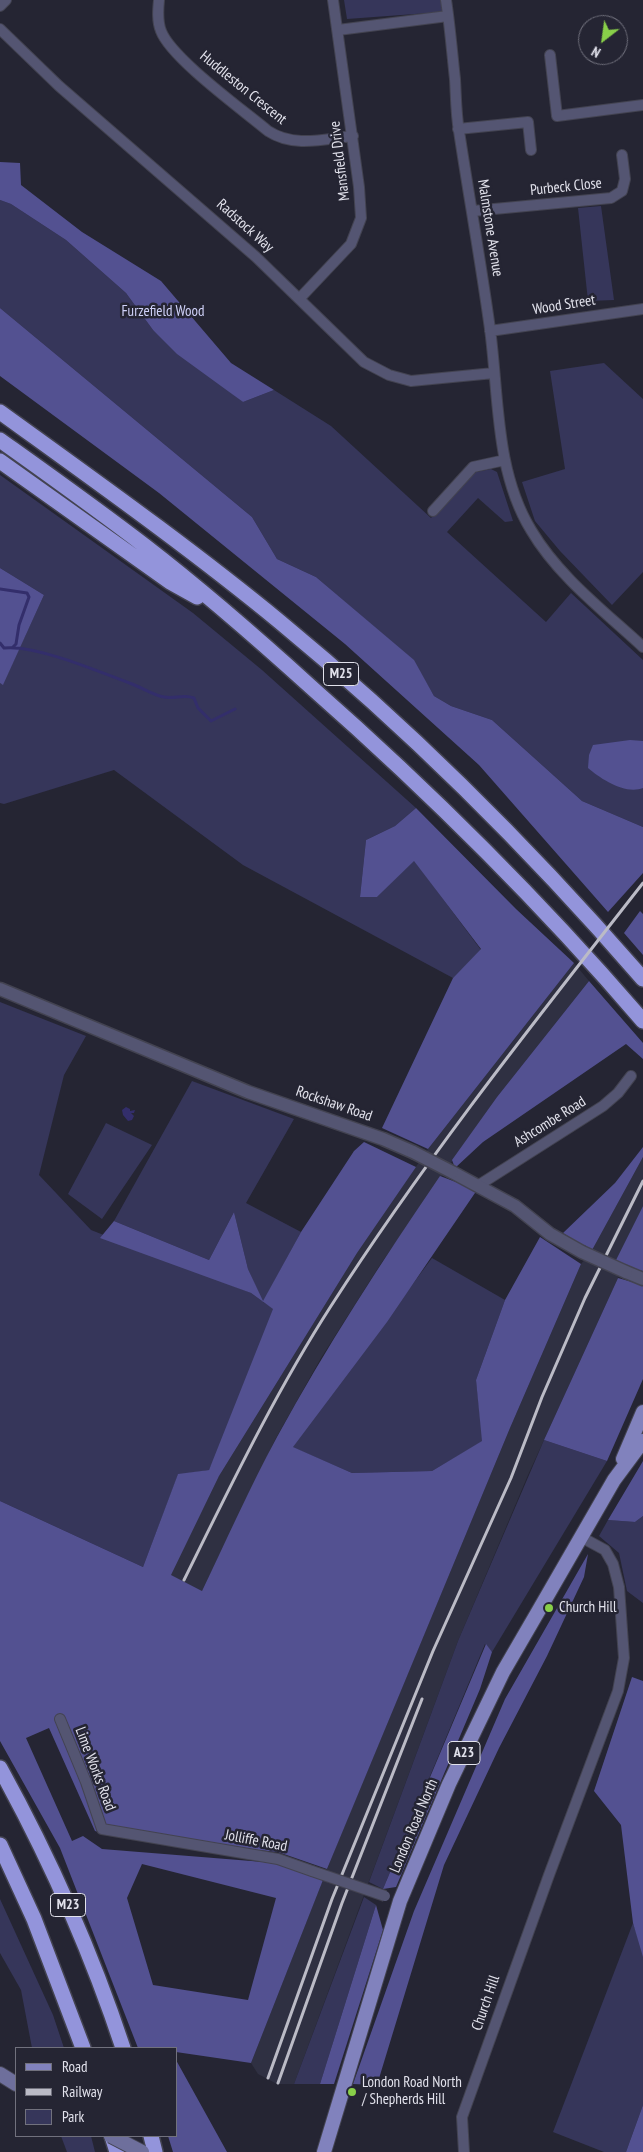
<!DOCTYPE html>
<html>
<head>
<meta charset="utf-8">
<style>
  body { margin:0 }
  #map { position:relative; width:643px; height:2152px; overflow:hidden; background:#252533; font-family:"PT Sans Narrow",sans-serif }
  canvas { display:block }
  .legend { position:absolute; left:15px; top:2047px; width:162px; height:90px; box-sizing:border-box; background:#252533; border:1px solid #71717d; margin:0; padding:6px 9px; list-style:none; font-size:15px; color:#e2e2ec }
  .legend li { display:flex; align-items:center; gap:10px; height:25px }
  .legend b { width:25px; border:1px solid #71717d }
  .north { position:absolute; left:578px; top:15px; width:50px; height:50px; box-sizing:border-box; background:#252533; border:1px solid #71717d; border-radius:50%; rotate:210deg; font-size:14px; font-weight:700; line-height:20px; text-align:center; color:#e2e2ec }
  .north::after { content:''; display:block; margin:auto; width:18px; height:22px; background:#88cf49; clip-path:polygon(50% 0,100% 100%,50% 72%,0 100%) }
</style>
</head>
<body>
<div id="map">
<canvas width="643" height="2152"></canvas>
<ul class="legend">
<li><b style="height:6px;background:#8182bd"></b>Road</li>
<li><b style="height:6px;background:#bbbbc6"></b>Railway</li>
<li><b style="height:14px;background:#36365a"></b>Park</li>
</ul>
<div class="north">N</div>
</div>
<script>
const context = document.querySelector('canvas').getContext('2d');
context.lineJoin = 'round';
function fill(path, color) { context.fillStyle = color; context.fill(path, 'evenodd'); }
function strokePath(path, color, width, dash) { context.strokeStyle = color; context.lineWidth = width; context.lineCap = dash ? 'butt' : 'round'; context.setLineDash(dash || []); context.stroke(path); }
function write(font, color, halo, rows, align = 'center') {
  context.font = font + ' "PT Sans Narrow",sans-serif'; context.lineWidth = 5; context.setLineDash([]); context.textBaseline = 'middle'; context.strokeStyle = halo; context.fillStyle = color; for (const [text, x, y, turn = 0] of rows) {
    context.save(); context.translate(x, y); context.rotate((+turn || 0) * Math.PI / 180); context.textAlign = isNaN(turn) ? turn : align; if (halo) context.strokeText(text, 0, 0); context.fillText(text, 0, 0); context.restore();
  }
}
fill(new Path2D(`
  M574,963l15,18 -92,116 -117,168 -59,93 -45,80 -74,153 -32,-16 49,-99 138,-223 71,-104z
  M643,1157v49l-28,56 3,16 -90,197 -70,166 -164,443h-17l-19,-10 -7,-11 86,-219 173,-416 71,-164 10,-12z`), '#2f3042');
fill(new Path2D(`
  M344,0h97l1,12 -95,7z
  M0,200l11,4 55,36 60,53 27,37 90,72 31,-12 57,36 100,92 45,-46 15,-3 6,3 16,49 -8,1 -27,-24 -31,34 99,90 25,-29 72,67v167l-61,-26 -90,-81 -41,-14 -17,-10 -21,-36 -97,-83 -39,-18 -25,-42 -252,-209z
  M601,206l13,94 -26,1 -10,-93z
  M604,363l39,36v173l-31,33 -52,-54 -25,-30 -13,-39 43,-13 -15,-98z
  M0,475l193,138 69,57 154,138 -21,18 -29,14 -6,57h17l37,-37 67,90 -28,28 -210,-113 -129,-95 -110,34 -4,-1v-120l3,1 41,-89 -44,-27z
  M0,1002l86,34 -22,39 -25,100 52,55 160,63 11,8 -14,-32 -14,-57 -25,48 -95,-39 78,-140 102,38 -48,84 55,29 -38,70 11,7 -17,62 -48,99 -31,5 -35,92 -143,-66z
  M106,1123l46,22 -50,74 -34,-25z
  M432,1258l73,42 -29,80 7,61 -51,30 -80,2 -60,-26z
  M544,1440l63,21 -115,191 -7,-8 -102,245 -14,-7 89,-241z
  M643,1516v87l-16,-12 -8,-38 -20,-17 9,-16 27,2z
  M364,1897l12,8 -56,179h-26z
  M0,1899l53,116 11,33h-32l-11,-58 -21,-37z
  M633,1923l10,29v153l-17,47h-22l-51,-20z
  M61,2136h30l4,16h-28z`), '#36365a');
fill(new Path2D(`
  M0,162l20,1 1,22 61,47 79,49 70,82 43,27 -31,12 -66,-48 -24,-24 -27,-37 -60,-53 -55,-36 -11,-4z
  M0,308l252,209 25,42 39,18 98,83 20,36 17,10 41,14 90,81 61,26v46l-35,39 -129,-147 -134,-121 -186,-151 -159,-117z
  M0,568l44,27 -41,90 -3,-2z
  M630,740l13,1v47c-18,7 -42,-9 -55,-20l1,-13 4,-10z
  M416,808l100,101 58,54 -146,186 -46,-21 71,-150 28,-29 -67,-88 -37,36h-17l6,-57 29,-14z
  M640,911l3,3v41l-19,-22z
  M589,981l54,62v16l-17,-15 -143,98 -28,26 -3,-8 45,-63z
  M364,1142l52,25 -59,86 -138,223 -48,99 31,16c25,-52 48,-104 75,-154 49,-90 105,-176 163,-261l37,14 -90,132 -94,125 59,26 80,-2 50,-30 -6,-61 29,-80 35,-63 41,27 -71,164 -183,441 -49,-17 -169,-17 -14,-4 -46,-103 -23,10 46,103 11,-5 19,13 174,14 47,17 -72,183 -75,-11v-4h-38l-78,-200 -60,-107v-240l143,66 35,-93 31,-4 64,-161 -22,-16 -151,-55 14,-17 95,39 25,-48 14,57 15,32 38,-69 53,-81zM142,1864l134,34 -28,102 -95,-15 -26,-87z
  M643,1147v10l-52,95 -28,-19 52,-50z
  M643,1206v65l-17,-3 -11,-6z
  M618,1278l25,7v94l-36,82 -63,-21z
  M643,1461v55l-8,6 -27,-2z
  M588,1554l-4,23 -37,79 -48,92 -55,117 -67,220 -24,-1 61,-173 91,-212z
  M486,1644l6,8 -12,37 -84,198 -13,2z
  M632,1677l11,4v276l-10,-34 -12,-98 -27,-34z
  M376,1905l7,25 -49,154h-14z
  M176,2060l51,92h-54l-5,-16h8z
  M643,2105v47h-17z`), '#535191');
fill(new Path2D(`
  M126,1107l4,2v2l5,-1 -1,3h-3l3,3 -2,4 -4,1 -5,-6 -1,-5z`), '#332e6b');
strokePath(new Path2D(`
  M0,589l27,4 2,4 -10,28 -3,19 -3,3
  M0,643l4,5c31,-4 98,25 128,36 11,4 21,11 32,13 11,2 20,-3 30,1l4,10 13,13 24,-12`), '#332e6b', 3);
const minor = new Path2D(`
  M159,0c-1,10 -2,21 2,31 10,27 82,79 107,100 26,17 56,8 85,5
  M446,0c4,26 6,52 9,79 1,17 1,35 4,52 10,66 22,132 31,198 9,67 5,142 41,201 27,46 73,81 112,117
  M0,6l6,-6
  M0,29l59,57 197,171 108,105 25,13 22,6 83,-8
  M338,30l110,-14
  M550,55l7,61 86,-11
  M458,129l70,-7 3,28
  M473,211l138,-13 11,-7 3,-12 -3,-24
  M300,298l51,-54 10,-26 -2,-31 -26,-187
  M490,331l153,-22
  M433,511l40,-44 32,-7
  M479,1185l124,-79 15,-13 13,-17
  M60,1719l26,63 16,47 176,30 34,12
  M464,2152l-2,-35 87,-242 69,-184 6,-33 -5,-71 -6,-23 -8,-14 -24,-13`);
const tertiary = new Path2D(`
  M0,989l248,103 135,47 30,13
  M452,1172l63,34 35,28 32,18
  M626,1272l17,7`);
const secondary = new Path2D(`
  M0,2074l16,10`);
const primary = new Path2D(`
  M623,1459l20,-47
  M324,2152l76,-251 49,-117 54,-112 36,-62 75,-130 29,-39`);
const motorway = new Path2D(`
  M0,412c94,68 190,136 280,210 131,108 252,229 363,357
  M0,440c49,35 97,69 145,106 57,44 112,92 166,141 118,104 229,214 332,334
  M0,461l170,121 27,15
  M0,1768c49,89 91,183 123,280
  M0,1845l34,74 49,129
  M112,2136l5,16
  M151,2136l4,16`);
strokePath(minor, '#434351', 12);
strokePath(tertiary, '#434351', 15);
strokePath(secondary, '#434351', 16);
strokePath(primary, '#434351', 16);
strokePath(motorway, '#434351', 18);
strokePath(minor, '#545572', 10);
strokePath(tertiary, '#545572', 12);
strokePath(secondary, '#6e6f9c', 14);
strokePath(primary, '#8182bd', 14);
strokePath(motorway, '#9394db', 15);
strokePath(new Path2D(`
  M184,1580c46,-93 91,-187 147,-274 95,-148 204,-285 312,-423
  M268,2078l64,-179 101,-248 78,-173 31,-81 43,-99 58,-117
  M278,2083l64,-180 80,-204`), '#bbbbc6', 3);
const minorBridge = new Path2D(`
  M312,1871l73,25`);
const tertiaryBridge = new Path2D(`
  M413,1152l39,20
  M582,1252l44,20`);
const secondaryBridge = new Path2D(`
  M111,2136l31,16`);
strokePath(minorBridge, '#434351', 12, []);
strokePath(tertiaryBridge, '#434351', 15, []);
strokePath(secondaryBridge, '#434351', 16, []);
strokePath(minorBridge, '#545572', 10);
strokePath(tertiaryBridge, '#545572', 12);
strokePath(secondaryBridge, '#6e6f9c', 14);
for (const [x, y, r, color] of [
  [549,1608,5,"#88cf49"],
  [352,2092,5,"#88cf49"]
]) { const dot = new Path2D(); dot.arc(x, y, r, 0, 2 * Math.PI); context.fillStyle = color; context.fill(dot); strokePath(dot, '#252533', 2); }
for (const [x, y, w] of [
  [341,674,35],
  [464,1753,32],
  [68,1905,35]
]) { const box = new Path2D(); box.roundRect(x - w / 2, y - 11.5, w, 23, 4); context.fillStyle = '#252533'; context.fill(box); strokePath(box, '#e2e2ec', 1); }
write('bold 14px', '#e2e2ec', null, [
  ["M25",341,674],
  ["A23",464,1753],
  ["M23",68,1905]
]);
write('15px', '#e2e2ec', '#252533', [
  ["Huddleston Crescent",243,88,39],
  ["Mansfield Drive",340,161,-97],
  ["Purbeck Close",566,187,-6],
  ["Radstock Way",245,226,42],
  ["Malmstone Avenue",490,228,81],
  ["Wood Street",564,305,-9],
  ["Rockshaw Road",334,1104,19],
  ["Ashcombe Road",550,1122,-32],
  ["Lime Works Road",95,1769,69],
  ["London Road North",414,1826,-67],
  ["Jolliffe Road",256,1841,11],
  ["Church Hill",486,2003,-71]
]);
write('15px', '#cfd1f8', '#252533', [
  ["Furzefield Wood",163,312]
]);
write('15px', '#e2e2ec', '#252533', [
  ["Church Hill",559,1608],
  ["London Road North",362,2083],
  ["/ Shepherds Hill",362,2100]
], 'left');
</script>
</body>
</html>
